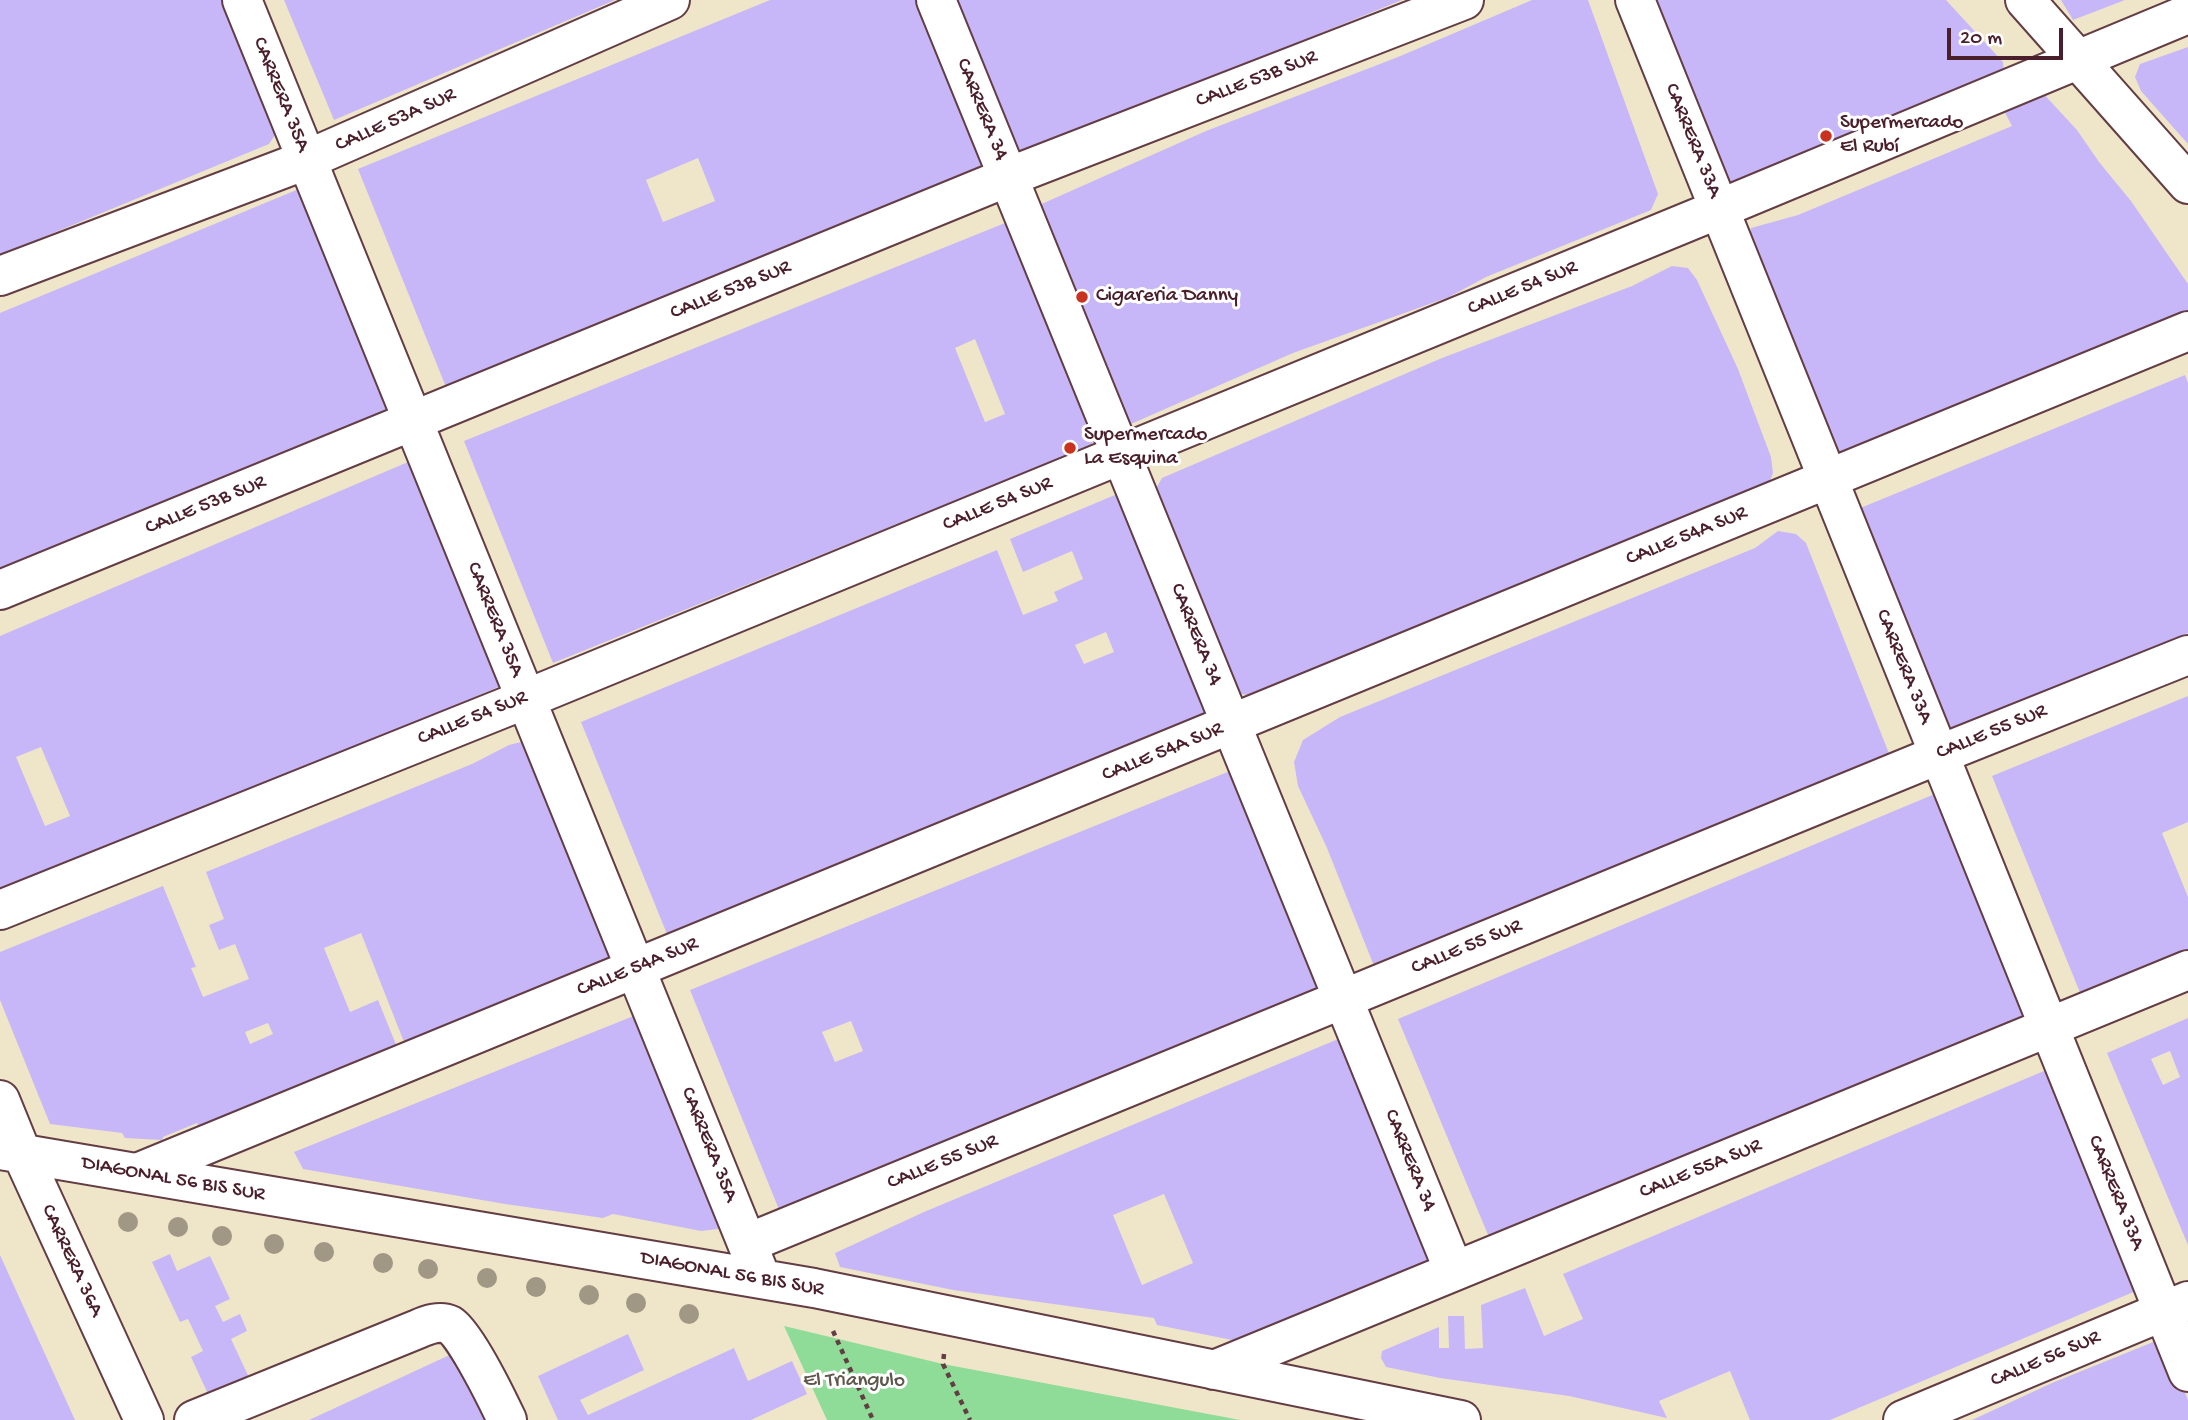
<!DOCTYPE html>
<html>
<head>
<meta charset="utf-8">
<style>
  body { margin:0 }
  #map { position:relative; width:2188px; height:1420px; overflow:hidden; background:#efe6c9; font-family:"Gochi Hand",sans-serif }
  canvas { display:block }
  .scale { position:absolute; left:1947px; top:28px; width:116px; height:32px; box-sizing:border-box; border:4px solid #4a1f2b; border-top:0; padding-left:9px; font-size:21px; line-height:24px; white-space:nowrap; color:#4a1f2b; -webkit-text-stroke:5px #fff; paint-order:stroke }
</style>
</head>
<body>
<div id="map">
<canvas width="2188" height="1420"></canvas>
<div class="scale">20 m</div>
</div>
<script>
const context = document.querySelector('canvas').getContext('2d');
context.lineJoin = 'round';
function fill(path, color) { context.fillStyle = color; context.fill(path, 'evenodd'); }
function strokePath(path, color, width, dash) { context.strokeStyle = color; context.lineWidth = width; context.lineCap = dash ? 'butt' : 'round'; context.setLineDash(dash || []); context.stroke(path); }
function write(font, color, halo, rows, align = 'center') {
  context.font = font + ' "Gochi Hand",sans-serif'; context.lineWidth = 6; context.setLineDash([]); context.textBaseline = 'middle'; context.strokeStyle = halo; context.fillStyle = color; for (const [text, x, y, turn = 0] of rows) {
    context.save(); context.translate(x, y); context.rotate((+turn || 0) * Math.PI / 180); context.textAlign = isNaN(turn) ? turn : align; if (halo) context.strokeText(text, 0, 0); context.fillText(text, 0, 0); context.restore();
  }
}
fill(new Path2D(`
  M784,1326l159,38 297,56h-413z`), '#8fdb98');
fill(new Path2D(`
  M0,0h223l51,122 1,13 -6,9 -269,111z
  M284,0h331l-281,120z
  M770,0h149l65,167 -536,225 -90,-223zM698,158l17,43 -52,21 -17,-42z
  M948,0h454l-391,160z
  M1532,0h56l70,194 -7,16 -165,67 -37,20 -156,56 -169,74 -96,-217 178,-79 192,-74z
  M1646,0h300l57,62 1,14 -282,110z
  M2061,0h64l-52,20z
  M2188,47v97l-47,-53 -6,-14 5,-13z
  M2040,90l37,40 22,32 32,39 57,83v31l-354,140 -87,-207 4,-20 47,-13 214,-89 -10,-19z
  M306,186l91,223 -397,165v-261z
  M1010,221l76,190 8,29 -6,11 -37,11 -498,201 -89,-222zM975,339l30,75 -20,8 -30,-74z
  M1672,266l16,2 9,12 41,89 33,88 2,16 -5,13 -479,196 -40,13 -9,-1 -9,-7 -77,-195 8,-14 280,-120 190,-72z
  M2185,375l3,8v250l-249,102 -86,-224z
  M408,462l95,223 -503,214v-263zM41,747l29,69 -25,10 -29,-69z
  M1122,492l91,223 -544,224 -88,-217 416,-172 26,65 35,-14 -4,-9 29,-13 -11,-28 -49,21 -13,-33zM1106,632l8,20 -30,12 -9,-19z
  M1778,531l18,3 10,9 84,213 -516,210 -47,-118 -29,-62 -4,-24 9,-22 37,-23 415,-169z
  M2188,696v126l-26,11 26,64v54l-107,44 -89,-219z
  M521,742l11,6 83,213 -209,86 -45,-114 -37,15 26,64 28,-12 19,47 -196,85 -4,-9 -34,14 -1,3 -37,-2 -3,-5 -72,-9 -50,-124v-48l163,-66 33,81 -5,1 12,29 46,-18 -14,-35 -16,6 -10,-25 15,-6 -18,-47 266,-108 37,-19zM268,1023l5,11 -23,10 -5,-12z
  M1235,769l90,217 -545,226 -90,-222zM851,1021l12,30 -28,11 -13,-30z
  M1937,793l92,222 -538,227 -93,-223z
  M641,1013l79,210 -2,6 -17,2 -88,-17 -10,4 -98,-14 -202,-35 -9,-17z
  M2188,1018v227l-81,-192zM2170,1051l10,26 -17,8 -12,-26z
  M1343,1037l93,224 -194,81 -85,-17 -3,-7 -201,-28 -113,-23 -5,-14 89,-41zM1164,1194l29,69 -51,22 -29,-70z
  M2051,1068l92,220 -313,132h-80l-20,-49 -71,30 8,17 -98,-22 -129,-18 -54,-11 -5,-9 1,-7 57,-24v21h10l-1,-32h16l1,33 18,-1 -2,-43 44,-17 19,48 39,-17 -20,-45z
  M170,1254l7,17 33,-15 20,43 -15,7 8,16 17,-8 7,17 -16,8 23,49 -40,19 -23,-50 12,-6 -15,-32 -8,3 -28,-60z
  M0,1255l75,165h-75z
  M628,1334l16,36 -64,30 8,15 146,-67 14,33 44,-20 15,33 -56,26h-193l-20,-44z
  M2163,1338l25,62v20h-216l80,-37z
  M454,1353l30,67h-175z`), '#c8b7f8');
const minor = new Path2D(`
  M242,0l515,1268
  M936,0l518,1271
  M1635,0l553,1372
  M0,276l306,-116 364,-160
  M0,590l1008,-413 456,-177
  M0,910l526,-211 1193,-490 469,-195
  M0,1100l22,54 122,266
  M0,1150l814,138 647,132
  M137,1173l2051,-842
  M748,1243l1190,-488 250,-100
  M1214,1370l974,-400
  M194,1420l224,-91c9,-4 22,-9 32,-4 16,10 48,76 57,95
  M1903,1420l285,-119`);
const secondary = new Path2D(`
  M2025,0l163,184`);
strokePath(minor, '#633d43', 42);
strokePath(secondary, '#633d43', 42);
strokePath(new Path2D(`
  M833,1331l40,89
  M944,1354l-1,10 27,56`), '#633d43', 4.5, [5, 5]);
strokePath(minor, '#fff', 38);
strokePath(secondary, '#fff', 38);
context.fillStyle = '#a09784';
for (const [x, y] of [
  [128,1222],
  [178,1227],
  [222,1236],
  [274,1244],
  [324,1252],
  [383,1263],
  [428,1269],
  [487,1278],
  [536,1287],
  [589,1295],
  [636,1303],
  [689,1314]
]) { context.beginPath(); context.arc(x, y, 10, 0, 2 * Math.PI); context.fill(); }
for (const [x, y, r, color] of [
  [1826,136,7,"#c8321e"],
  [1082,297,7,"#c8321e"],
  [1070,448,7,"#c8321e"]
]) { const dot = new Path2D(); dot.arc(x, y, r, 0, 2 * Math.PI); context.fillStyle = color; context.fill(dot); strokePath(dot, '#fff', 2.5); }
write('21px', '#4a1f2b', '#fff', [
  ["CALLE 53B SUR",1257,80,-21],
  ["CARRERA 35A",280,95,68],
  ["CARRERA 34",981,110,68],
  ["CALLE 53A SUR",396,121,-24],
  ["CARRERA 33A",1692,141,68],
  ["CALLE 54 SUR",1523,289,-22],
  ["CALLE 53B SUR",731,291,-22],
  ["CALLE 54 SUR",998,505,-22],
  ["CALLE 53B SUR",206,506,-22],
  ["CALLE 54A SUR",1687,537,-22],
  ["CARRERA 35A",494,620,68],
  ["CARRERA 34",1195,635,68],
  ["CARRERA 33A",1903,667,68],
  ["CALLE 54 SUR",473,719,-22],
  ["CALLE 55 SUR",1992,733,-22],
  ["CALLE 54A SUR",1163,753,-22],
  ["CALLE 55 SUR",1467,948,-22],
  ["CALLE 54A SUR",638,968,-22],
  ["CARRERA 35A",708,1145,68],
  ["CARRERA 34",1409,1161,68],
  ["CALLE 55 SUR",943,1163,-22],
  ["CALLE 55A SUR",1701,1170,-22],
  ["DIAGONAL 56 BIS SUR",173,1180,10],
  ["CARRERA 33A",2115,1193,68],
  ["CARRERA 36A",71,1261,65],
  ["DIAGONAL 56 BIS SUR",732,1275,10],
  ["CALLE 56 SUR",2046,1360,-23]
]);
write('21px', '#4a1f2b', '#fff', [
  ["Supermercado",1840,124],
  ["El Rubí",1840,148],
  ["Cigareria Danny",1096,297],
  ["Supermercado",1084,436],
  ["La Esquina",1084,460]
], 'left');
write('21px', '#5f574c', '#fff', [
  ["El Triangulo",854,1382]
]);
</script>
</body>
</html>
